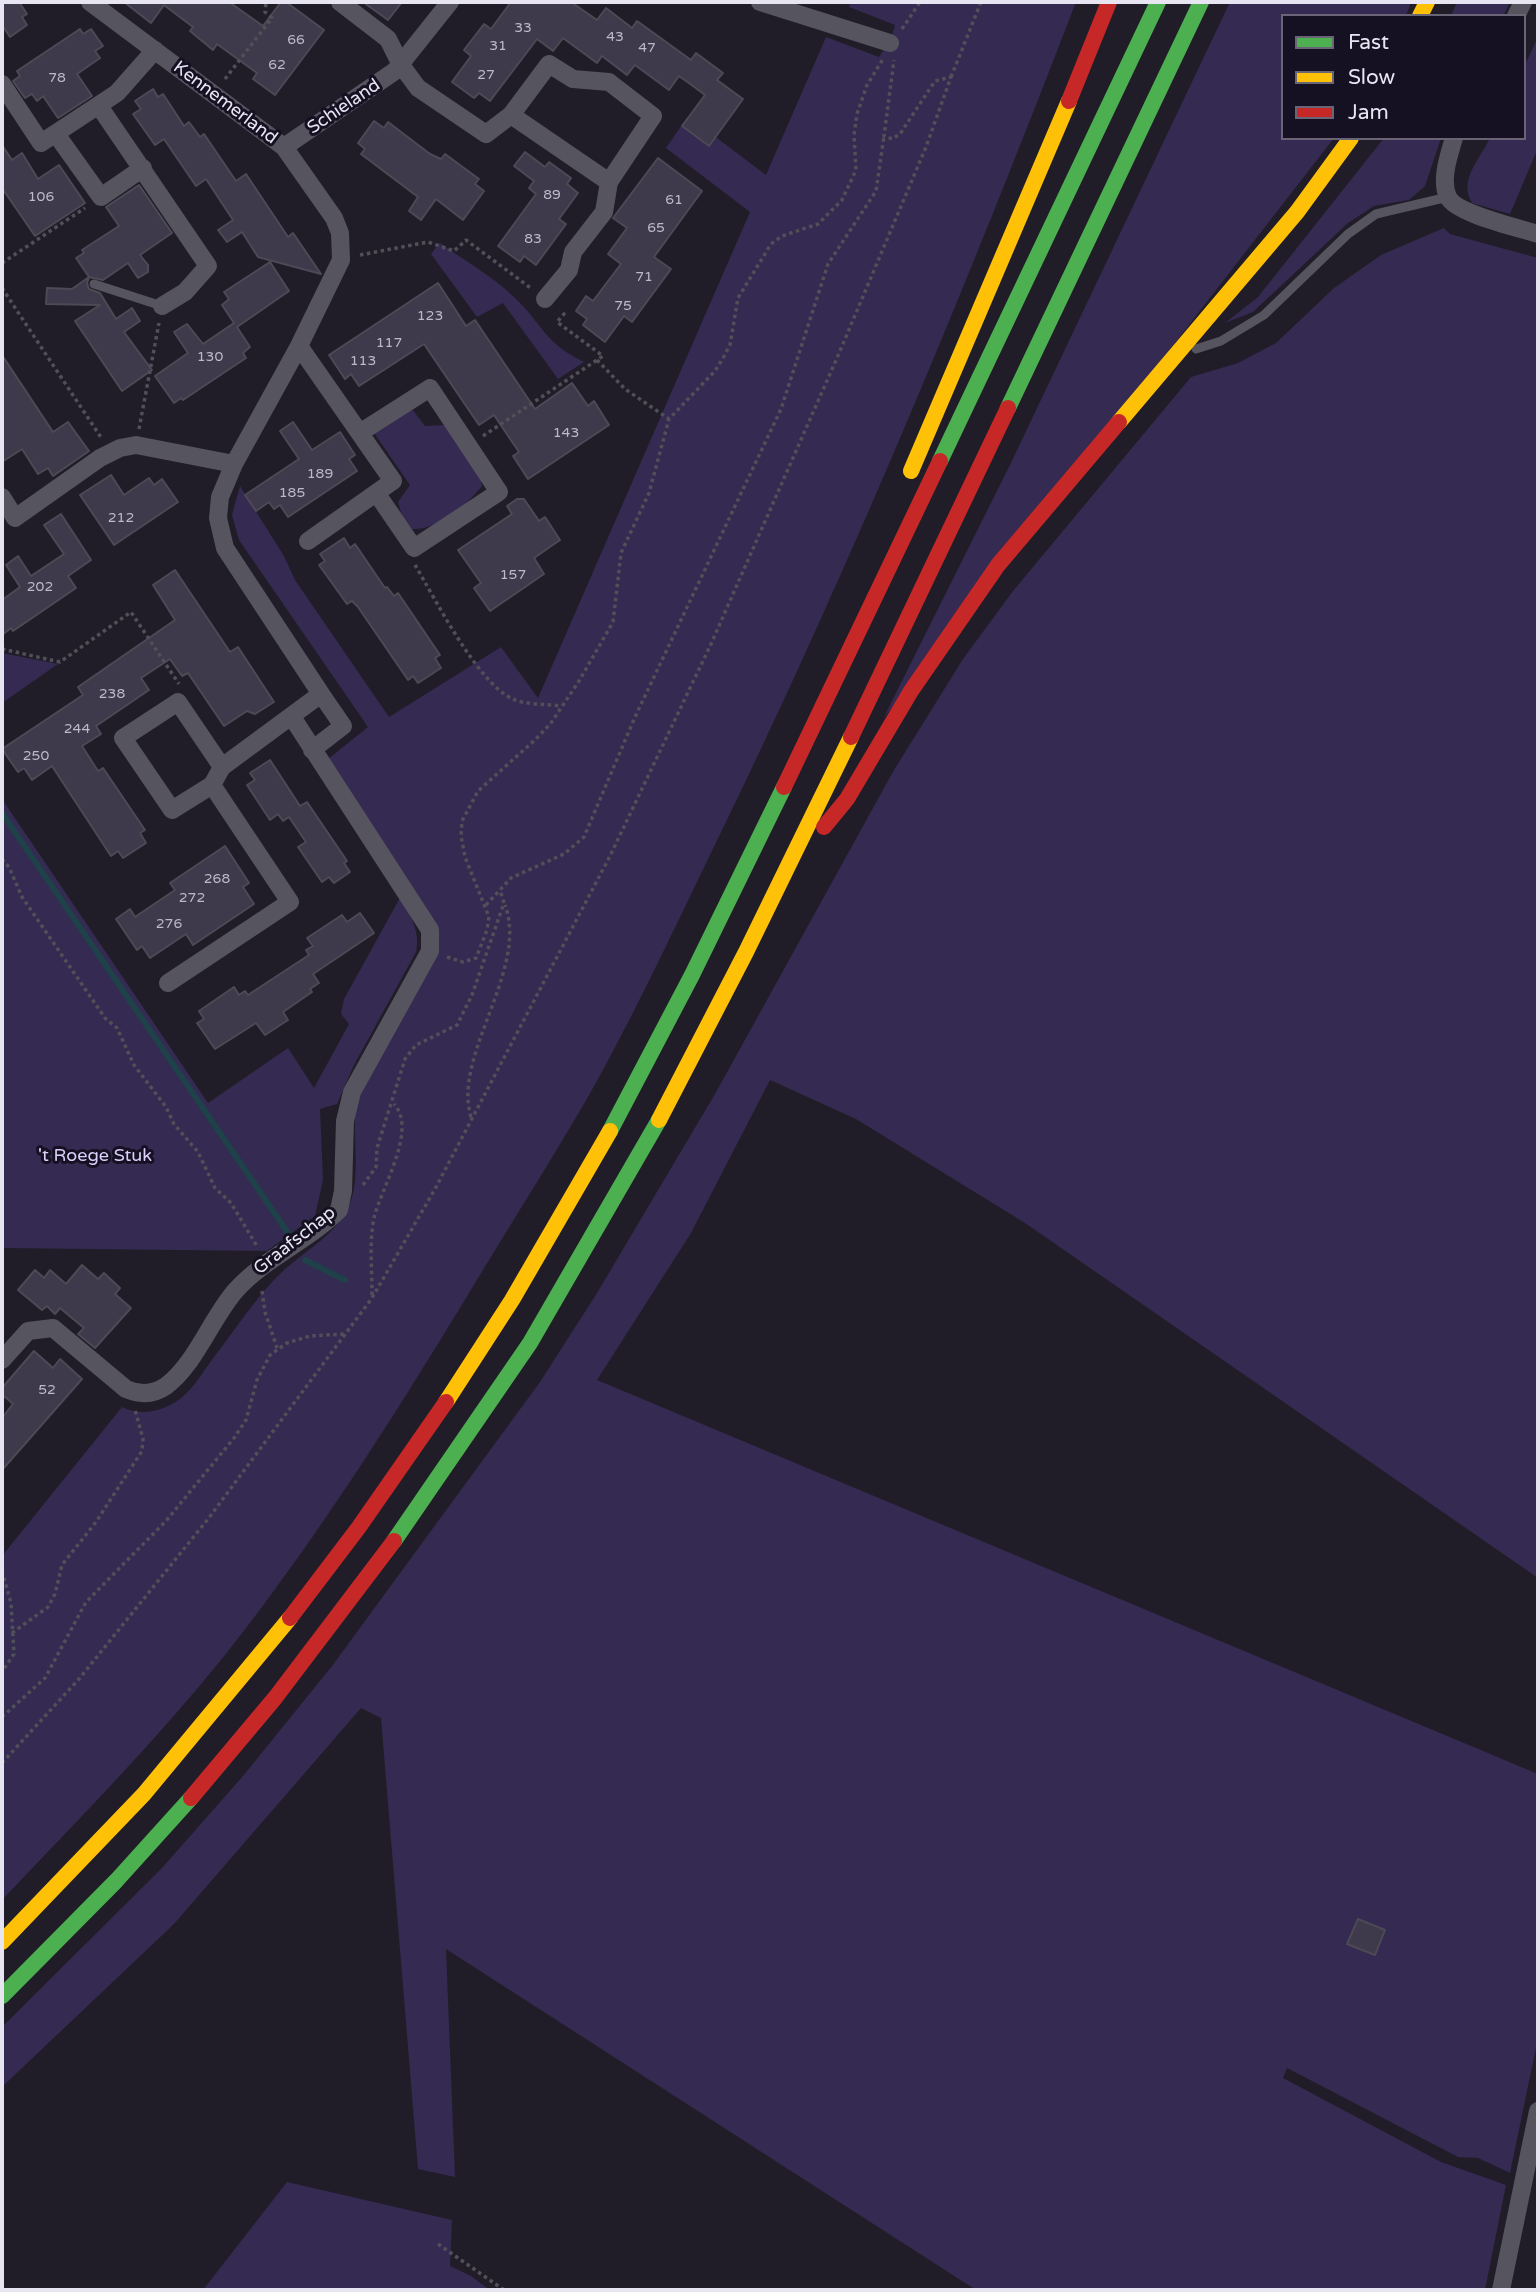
<!DOCTYPE html>
<html>
<head>
<meta charset="utf-8">
<style>
  body { margin:0 }
  #map { position:relative; width:1540px; height:2292px; overflow:hidden; background:#201d28; font-family:"Varela Round",sans-serif }
  canvas { display:block }
  .frame { position:absolute; inset:0; border:4px solid #e8e5f3; pointer-events:none }
  .legend { position:absolute; left:1281px; top:14px; width:245px; height:126px; box-sizing:border-box; background:#151022; border:2px solid #696576; margin:0; padding:9px 12px; list-style:none; font-size:21px; color:#e8e5f3 }
  .legend li { display:flex; align-items:center; gap:14px; height:35px }
  .legend b { width:35px; border:2px solid #696576 }
</style>
</head>
<body>
<div id="map">
<canvas width="1540" height="2292"></canvas>
<div class="frame"></div>
<ul class="legend">
<li><b style="height:9px;background:#4caf50"></b>Fast</li>
<li><b style="height:9px;background:#ffc107"></b>Slow</li>
<li><b style="height:9px;background:#c62828"></b>Jam</li>
</ul>
</div>
<script>
const context = document.querySelector('canvas').getContext('2d');
context.lineJoin = 'round';
function fill(path, color) { context.fillStyle = color; context.fill(path, 'evenodd'); }
function strokePath(path, color, width, dash) { context.strokeStyle = color; context.lineWidth = width; context.lineCap = dash ? 'butt' : 'round'; context.setLineDash(dash || []); context.stroke(path); }
function write(font, color, halo, rows, align = 'center') {
  context.font = font + ' "Varela Round",sans-serif'; context.lineWidth = 6; context.setLineDash([]); context.textBaseline = 'middle'; context.strokeStyle = halo; context.fillStyle = color; for (const [text, x, y, turn = 0] of rows) {
    context.save(); context.translate(x, y); context.rotate((+turn || 0) * Math.PI / 180); context.textAlign = isNaN(turn) ? turn : align; if (halo) context.strokeText(text, 0, 0); context.fillText(text, 0, 0); context.restore();
  }
}
fill(new Path2D(`
  M850,2h226c-107,278 -221,554 -351,822 -42,86 -82,173 -128,257 -36,64 -76,126 -114,189 -80,132 -162,264 -258,385 -69,86 -147,165 -223,245v-344l120,-149c16,8 33,6 50,-3 19,-10 29,-30 42,-47 21,-27 41,-59 66,-83 23,-23 58,-39 70,-71 11,-26 2,-70 6,-100l77,-147 -1,-35 -13,-24 -92,-137 41,-33 -129,-187 -7,-25 8,-29 44,70 11,24 94,137 112,-70 37,51 212,-486 -84,-64 22,-32 78,59 60,-138 53,20 12,-18 4,-14 -46,-18z
  M1230,2h181l-5,14h-123v122h51l-451,581 126,-252z
  M1457,2h53l-7,14h-52z
  M1538,37v111l-28,66 -38,-11c-14,-23 8,-44 18,-65h34v-71z
  M1384,138h57l-16,48 -16,14 -35,6 -26,17 -95,89 -28,11 33,-26z
  M1444,228l6,6 88,24v1320l-513,-355 -169,-104 -86,-39 -79,153 -94,147 941,394v264l-28,135 -32,-15 -20,-1 -171,-89 -4,10 158,84 65,23 -21,105h-509l-530,-341 9,228 -37,-8 -37,-451 -20,-10 -187,216 -172,163v-60l160,-159 81,-92 89,-110 208,-284 57,-89 118,-199 179,-324 69,-111 50,-68 178,-214 47,-14 38,-20 58,-55 47,-33z
  M440,243c24,17 52,33 74,54 29,27 29,45 70,65l-26,17 -55,-76 -26,14 -46,-63z
  M412,409l13,17 19,-1 36,51 2,10c-14,18 -46,45 -70,43l-10,-13 -4,-14 12,-17 -36,-52z
  M2,653l56,11 -56,39z
  M2,799l206,304 80,-55 26,40 35,-64 -8,-10 3,-15 57,-103c8,18 20,35 15,56l-62,113 -17,39 -17,5 3,71 -8,36 -48,35 -265,-3z
  M287,2182l165,38 -2,46 21,10 19,14h-287z`), '#352a51');
strokePath(new Path2D(`
  M2,813l286,420
  M305,1260l40,20`), '#1e414a', 6);
const building = new Path2D(`
  M2,2h17l8,12 -5,3 5,8 -17,12 -8,-12z
  M124,2h105l34,24 18,-24h5l38,28 -49,65 -22,-16 4,-6 -40,-29 -4,6 -23,-19 3,-4 -29,-22 -13,18z
  M363,2h39l-14,18z
  M511,2h60l26,18 9,-12 26,20 5,-7 54,39 5,-7 27,20 -6,7 26,19 -34,47 -27,-20 23,-31 -12,-9 -14,-10 -10,14 -34,-25 -8,10 -25,-19 -5,7 -34,-25 -10,13 -16,-12 -47,62 -11,-8 -5,5 -22,-16 19,-26 -7,-6 20,-26 7,5z
  M80,29l3,5 8,-5 12,17 -8,5 5,7 -23,16 15,22 -34,22 -15,-22 -6,5 -5,-7 -7,4 -12,-17 7,-5 -3,-5z
  M153,89l5,8 5,-3 21,32 5,-4 11,15 4,-3 32,47 10,-7 42,63 5,-4 28,41 -63,-17 -16,-25 -15,10 -9,-12 15,-10 -27,-41 -10,7 -32,-47 -9,6 -22,-31 8,-5 -6,-8z
  M374,121l10,7 4,-6 42,32 11,5 4,-5 34,25 -4,5 9,7 -21,29 -27,-21 -15,21 -12,-9 9,-14 -57,-43 4,-5 -7,-6z
  M2,145l10,15 10,-7 16,26 21,-14 26,38 -50,33 -33,-48z
  M525,152l20,15 4,-5 22,16 -4,6 11,9 -19,26 7,5 -30,41 -12,-9 -4,6 -22,-16 38,-52 -7,-6 5,-7 -20,-15z
  M658,158l44,33 -48,66 17,12 -39,53 -8,-6 -19,26 -22,-17 4,-6 -11,-8 10,-15 7,5 28,-37 -13,-10 19,-26 -14,-10z
  M139,185l33,48 -32,22 8,10v7l-10,6 -10,-15 -25,17 -14,-3 -2,6 2,6 11,4 16,26 16,-11 8,13 -16,11 28,38 -30,21 -47,-70 25,-16 -54,-1 1,-16 25,1 17,-12 -13,-19 8,-5 -2,-3 37,-24 -13,-19z
  M270,262l19,29 -52,36 13,20 -7,6 3,5 -63,42 -2,-2 -7,5 -19,-27 33,-23 -14,-21 13,-8 16,20 31,-21 -12,-18 7,-6 -5,-7z
  M438,283l28,43 9,-6 60,89 37,-26 16,23 6,-5 15,24 -81,54 -15,-23 6,-4 -25,-37 -15,10 -55,-81 -65,42 -8,-12 -6,5 -16,-24z
  M2,355l51,77 15,-10 21,29 -36,25 -5,-8 -10,6 -16,-25 -20,13z
  M293,422l19,28 28,-18 15,23 -6,4 8,12 -69,46 -8,-12 -6,4 -5,-7 -13,9 -11,-16 54,-36 -19,-28z
  M111,475l13,20 25,-17 5,7 8,-6 16,23 -64,43 -34,-50z
  M517,499h7l15,22 6,-4 15,23 -26,18 10,16 -54,37 -16,-23 7,-5 -23,-33 54,-36 -5,-8z
  M61,514l30,46 -23,16 8,12 -63,43 -2,-3 -9,7v-35l18,-13 -14,-22 12,-9 13,20 33,-22 -20,-29z
  M344,538l6,10 5,-4 30,44 2,-1 7,9 4,-3 42,62 -5,3 6,10 -23,15 -5,-7 -5,4 -50,-73 -6,-6 -5,3 -28,-39 6,-4 -5,-7z
  M175,570l55,82 8,-5 36,55 -19,12 -8,-3 -23,15 -36,-53 -6,3 -12,-17 -29,19 8,12 -53,36 5,8 -19,12 16,25 5,-3 42,62 -5,3 6,10 -23,15 -5,-7 -7,5 -59,-90 -20,14 -8,-12 -6,4 -16,-23 81,-54 -5,-8 97,-67 -22,-35z
  M270,760l30,46 7,-4 40,59 -3,2 6,9 -16,11 -5,-6 -7,5 -24,-35 8,-5 -17,-25 -6,4 -5,-7 -8,6 -23,-35 8,-5 -5,-7z
  M225,846l24,37 -6,4 11,17 -61,41 -7,-11 -36,24 -8,-12 -5,4 -21,-31 14,-10 5,8 40,-27 -5,-7z
  M360,913l14,20 -61,41 6,9 -9,6 2,3 -29,20 5,8 -23,15 -9,-12 -41,26 -18,-26 7,-4 -5,-8 35,-24 5,8 6,-4 3,4 61,-40 -3,-5 7,-4 -6,-8 35,-23 5,7z
  M82,1265l16,14 6,-6 16,15 -5,6 16,14 -36,40 -17,-14 6,-6 -24,-20 -5,6 -8,-8 -5,4 -24,-20 17,-20 9,8 6,-8 16,14z
  M34,1351l19,17 7,-9 22,20 -80,91v-52l11,-14 -11,-10v-6z
  M1358,1919l27,11 -10,25 -28,-11z`);
fill(building, '#3e394b');
strokePath(building, '#4c4a54', 2);
strokePath(new Path2D(`
  M902,29l18,-27
  M951,77l30,-75
  M225,79l47,-61 -7,-6 1,-10
  M360,255l68,-13 26,9 12,-11 66,49
  M2,263l83,-55
  M2,288l100,151
  M597,360l28,29 44,30
  M139,429l20,-106
  M483,436l120,-80 -46,-34 7,-8 -4,-3
  M415,565c21,35 63,119 98,134 13,6 34,5 48,7
  M2,649l58,13 71,-50 48,72
  M2,859l7,8 13,30 83,121 12,10 17,37 32,42 8,17 24,28 17,36 16,15 27,45
  M486,905l25,-27 53,-24 20,-17 51,-120 146,-308 47,-145 48,-73 8,-55
  M447,957l16,5 13,-4 11,-28 2,-13 -24,-60 -4,-21 1,-15 16,-30 58,-52 15,-16 28,-42 34,-59 8,-69 28,-60 20,-74 46,-48 8,-13 7,-13 8,-47 33,-54 11,-8 36,-12 24,-24 14,-30 -2,-35 3,-21 10,-29 16,-26
  M471,1117c-19,-62 58,-147 34,-212
  M363,1185l13,-18 1,-19 28,-89 11,-14 41,-20 15,-30 32,-92 -4,-13
  M262,1291l3,21 12,36
  M372,1295c0,-25 -3,-52 2,-77 7,-30 44,-88 20,-114
  M2,1571l9,32 3,51 -12,18
  M12,1633l36,-26 7,-13 7,-29 34,-43 46,-71 1,-12 -8,-29
  M2,1717l43,-39 41,-76 80,-81 68,-83 12,-18 11,-40 13,-25 17,-12 23,-7 34,-2
  M2,1763l77,-84 129,-160 164,-221 63,-109 175,-333 101,-212 126,-286 89,-211 25,-70 -16,4 -35,53 -8,5 -8,-3 10,-76
  M438,2244l66,46`), '#515058', 3.5, [3.5, 3.5]);
strokePath(new Path2D(`
  M94,284l68,22
  M1196,349l25,-8 43,-26 84,-81 28,-20 72,-17`), '#56545e', 9);
strokePath(new Path2D(`
  M90,2l194,145 50,71 6,15 1,27 -42,86 -65,118 -14,33 -2,21 7,30 96,146 -99,73 -10,18 78,117 -122,81
  M340,2l48,37 13,26 17,23 68,46 25,-19 38,-51 24,15 36,3 44,34 -44,66 -5,30 -31,40 -4,18 -24,29
  M760,2l130,41
  M1516,16l7,-14
  M2,84l39,59 76,-50 38,-43
  M99,106l109,160 -23,26 -23,14
  M511,115l98,67
  M56,134l45,63 42,-29
  M1454,138c-5,17 -14,42 -6,59 8,17 72,31 90,37
  M284,147l111,-76 55,-69
  M299,346l94,135 -85,60
  M361,432l69,-44 69,104 -85,56 -37,-54
  M2,497l13,21 85,-60 20,-10 16,-3 98,19
  M312,750l31,-24 -22,-32
  M212,785l-40,25 -49,-72 55,-36 44,65
  M2,1360l26,-29 25,-3 73,61c14,6 27,6 40,-3 29,-21 46,-69 70,-96 30,-33 72,-49 103,-80l4,-19 2,-70 7,-29 78,-141v-21l-138,-213
  M1501,2290l37,-179`), '#56545e', 18);
strokePath(new Path2D(`
  M1008,408l193,-406
  M940,461l218,-459
  M610,1131l82,-156 92,-188
  M394,1541l136,-198 129,-223
  M2,1996l114,-115 75,-83`), '#4caf50', 16);
strokePath(new Path2D(`
  M1420,16l7,-14
  M1119,422l178,-210 54,-74
  M911,471l158,-370
  M659,1120l87,-168 105,-215
  M446,1402l66,-102 98,-169
  M2,1942l142,-148 146,-176`), '#ffc107', 16);
strokePath(new Path2D(`
  M1069,101l40,-99
  M851,737l157,-329
  M784,787l156,-326
  M824,827l23,-28 64,-108 87,-126 121,-143
  M290,1618l69,-91 87,-125
  M191,1798l84,-100 119,-157`), '#c62828', 16);
write('14px', '#bebac9', null, [
  ["33",523,28],
  ["43",615,37],
  ["66",296,40],
  ["31",498,46],
  ["47",647,48],
  ["62",277,65],
  ["27",486,75],
  ["78",57,78],
  ["89",552,195],
  ["106",41,197],
  ["61",674,200],
  ["65",656,228],
  ["83",533,239],
  ["71",644,277],
  ["75",623,306],
  ["123",430,316],
  ["117",389,343],
  ["130",210,357],
  ["113",363,361],
  ["143",566,433],
  ["189",320,474],
  ["185",292,493],
  ["212",121,518],
  ["157",513,575],
  ["202",40,587],
  ["238",112,694],
  ["244",77,729],
  ["250",36,756],
  ["268",217,879],
  ["272",192,898],
  ["276",169,924],
  ["52",47,1390]
]);
write('18px', '#e8e5f3', '#151022', [
  ["Kennemerland",225,103,37],
  ["Schieland",344,107,-34],
  ["Graafschap",295,1241,-38]
]);
write('18px', '#dad1fb', '#151022', [
  ["'t Roege Stuk",95,1156]
]);
</script>
</body>
</html>
